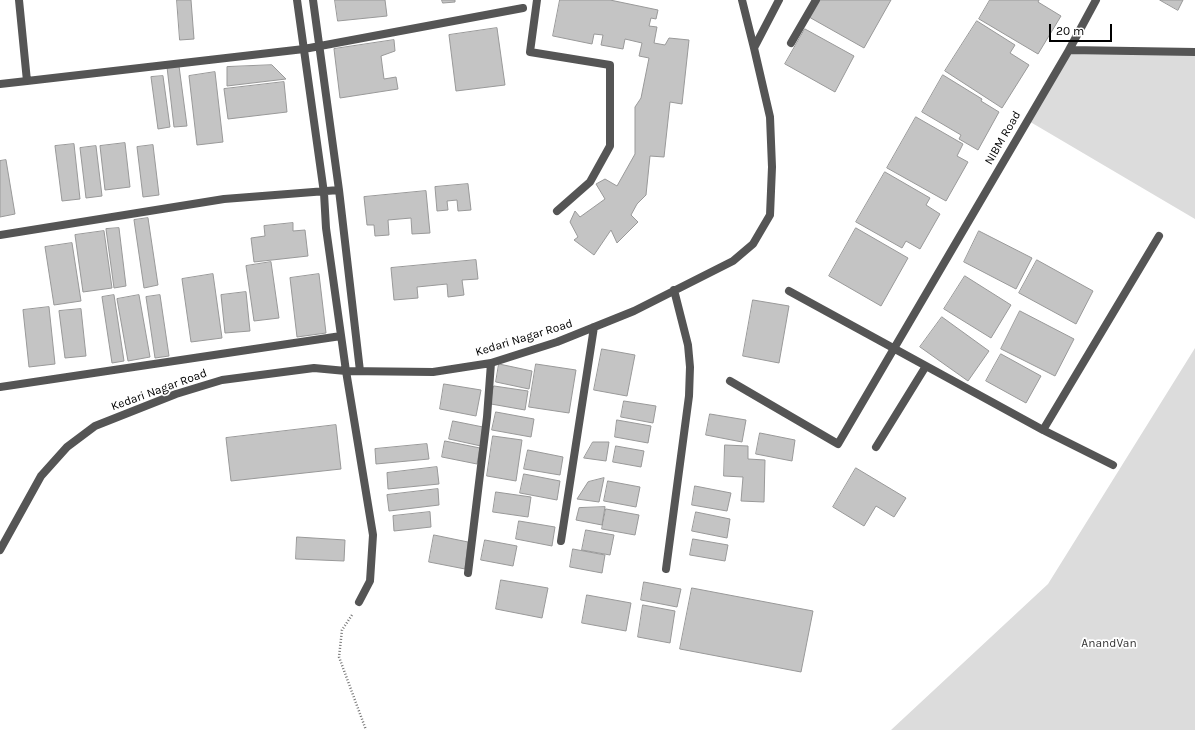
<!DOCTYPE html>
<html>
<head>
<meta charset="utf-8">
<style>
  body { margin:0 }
  #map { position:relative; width:1195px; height:730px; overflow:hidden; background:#fff; font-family:Karla,sans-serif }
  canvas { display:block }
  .scale { position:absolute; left:1049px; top:24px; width:63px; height:18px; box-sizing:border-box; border:2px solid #000; border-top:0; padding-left:5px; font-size:12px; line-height:14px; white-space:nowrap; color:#000; -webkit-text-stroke:3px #fff; paint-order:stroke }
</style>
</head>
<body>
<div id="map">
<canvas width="1195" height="730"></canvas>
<div class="scale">20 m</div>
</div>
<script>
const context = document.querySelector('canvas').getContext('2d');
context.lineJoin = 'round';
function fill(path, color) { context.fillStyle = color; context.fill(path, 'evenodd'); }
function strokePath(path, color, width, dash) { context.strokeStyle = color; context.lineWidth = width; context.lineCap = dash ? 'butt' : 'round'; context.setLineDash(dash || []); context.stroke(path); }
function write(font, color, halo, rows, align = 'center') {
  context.font = font + ' Karla,sans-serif'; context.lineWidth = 3.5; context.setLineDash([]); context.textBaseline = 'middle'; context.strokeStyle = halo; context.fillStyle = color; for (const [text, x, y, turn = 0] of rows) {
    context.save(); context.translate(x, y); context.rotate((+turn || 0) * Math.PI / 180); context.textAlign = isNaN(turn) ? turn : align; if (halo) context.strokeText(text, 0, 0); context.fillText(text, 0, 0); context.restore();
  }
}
fill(new Path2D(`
  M1069,50l126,5v164l-168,-99z
  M1195,348v382h-304l157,-146z`), '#dcdcdc');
const building = new Path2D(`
  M177,0h14l3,39 -14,1z
  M335,0h50l2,16 -49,5z
  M442,0h13v2l-12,1z
  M560,0h50l48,10 -2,9 -5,-1 -2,8 8,1 -3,16 11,2 4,-7 20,2 -7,64 -12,-2 -6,55 -14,-1 -4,39 -9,9 -6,11 7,7 -21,21 -6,-13 -17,25 -20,-15 4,-3 -8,-15 5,-11 5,6 25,-18 -9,-15 9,-5 12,7 18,-32v-47l6,-9 8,-40 -10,-2 3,-13 -17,-4 -2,10 -22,-4 2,-10 -9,-1 -2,10 -39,-8z
  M819,0h72l-27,48 -55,-31z
  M990,0h49l-1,2 23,14 -23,38 -59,-35z
  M1160,0h23l-5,10z
  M977,21l38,24 -5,8 19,12 -27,43 -57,-37z
  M497,28l8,57 -49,6 -7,-56z
  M805,29l49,27 -19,36 -50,-28z
  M394,40l1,11 -14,5 3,23 12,-2 2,12 -58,9 -6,-49z
  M272,65l14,14 -59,7v-19z
  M179,66l8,60 -13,1 -7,-60z
  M215,72l8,70 -26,3 -8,-69z
  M943,75l39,24 -1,2 18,11 -21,38 -19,-11 2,-4 -39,-23z
  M163,76l7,51 -12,2 -7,-52z
  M284,82l3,30 -59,7 -4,-30z
  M916,117l47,27 -6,12 11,6 -22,39 -59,-33z
  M125,143l5,44 -25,3 -5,-44z
  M74,144l6,55 -18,2 -7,-55z
  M153,145l6,50 -16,2 -6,-50z
  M96,146l6,50 -16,2 -6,-50z
  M6,160l9,54 -15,3v-56z
  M885,172l45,26 -4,7 14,9 -20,35 -14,-8 -4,7 -46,-26z
  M468,184l3,26 -13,1 -1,-11 -10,1 1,9 -11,1 -2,-24z
  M426,191l4,42 -18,1 -1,-16 -23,2 1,15 -14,1 -1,-11h-7l-3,-28z
  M148,218l10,67 -14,3 -10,-68z
  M293,223v8l12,-1 3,26 -54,6 -3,-24 14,-2 -1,-10z
  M119,228l7,58 -12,2 -8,-59z
  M856,228l52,30 -27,48 -52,-30z
  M104,231l8,57 -29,4 -8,-57z
  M979,231l53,27 -16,31 -52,-27z
  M72,243l9,58 -27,4 -9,-58z
  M476,260l2,19 -16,1 2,15 -16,2 -1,-13 -30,3 1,11 -24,2 -3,-32z
  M1037,260l56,31 -17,33 -57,-31z
  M271,262l8,56 -25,3 -8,-55z
  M213,274l9,64 -31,4 -9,-63z
  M319,274l7,59 -29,4 -7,-59z
  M965,276l46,29 -20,33 -47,-29z
  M246,292l4,39 -25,2 -4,-38z
  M114,295l10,66 -12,2 -10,-66z
  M139,295l11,62 -22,4 -11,-62z
  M160,295l9,61 -14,2 -9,-61z
  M753,300l36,6 -10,57 -36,-7z
  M49,307l6,57 -26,3 -6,-57z
  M81,309l5,47 -21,2 -6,-47z
  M1020,311l54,28 -19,37 -54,-27z
  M942,317l47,34 -21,30 -48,-34z
  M602,349l33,6 -8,41 -33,-6z
  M1001,354l40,22 -15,27 -40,-22z
  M499,364l33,7 -3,18 -33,-7z
  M536,364l40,6 -7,43 -40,-6z
  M444,384l37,6 -5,26 -36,-7z
  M494,386l34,5 -3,19 -34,-6z
  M624,401l32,5 -3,17 -32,-6z
  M496,412l38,7 -3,18 -39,-7z
  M710,414l36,6 -4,22 -36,-7z
  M617,420l34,6 -3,17 -33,-6z
  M453,421l30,6 -2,19 -32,-7z
  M336,425l5,44 -110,12 -5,-43z
  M760,433l35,7 -3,21 -36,-7z
  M493,436l29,4 -6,41 -29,-5z
  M445,441l35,7 -3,16 -35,-7z
  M593,442h16l-3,19 -22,-3z
  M427,444l2,15 -53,5 -1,-15z
  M725,445l23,1v13l17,1 -1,42 -23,-1 2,-24 -19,-1z
  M616,446l28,5 -3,16 -28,-5z
  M528,450l35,7 -3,18 -36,-6z
  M437,467l2,17 -51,5 -1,-16z
  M856,468l50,30 -12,19 -18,-11 -12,20 -31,-19z
  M524,474l36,7 -3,19 -37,-7z
  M604,478l-5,24 -22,-3 11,-17z
  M608,481l32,6 -4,20 -32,-6z
  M695,486l36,7 -4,18 -35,-6z
  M438,489l1,16 -50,6 -2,-16z
  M496,492l35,5 -3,20 -35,-5z
  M605,507l-3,18 -26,-5 3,-12z
  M606,509l33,6 -4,20 -33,-6z
  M430,512l1,15 -37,4 -1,-15z
  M696,512l34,7 -3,19 -35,-7z
  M519,521l36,6 -3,19 -36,-7z
  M586,530l28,5 -4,20 -28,-5z
  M434,535l34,7 -3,27 -36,-7z
  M297,537l48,3 -1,21 -48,-2z
  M693,539l35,6 -3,16 -35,-6z
  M485,540l32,6 -4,20 -32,-6z
  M573,549l32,6 -3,18 -32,-6z
  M501,580l47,8 -6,30 -46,-9z
  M644,582l37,7 -4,18 -36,-7z
  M692,588l121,23 -12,61 -121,-23z
  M587,595l44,8 -5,28 -44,-8z
  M643,605l32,6 -5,32 -32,-6z`);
fill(building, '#c4c4c4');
strokePath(building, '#999', 1);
strokePath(new Path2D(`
  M352,615l-10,15 -3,27 27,73`), '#777', 2.5, [1, 2]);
strokePath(new Path2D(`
  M791,43l25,-43`), '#555', 8);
strokePath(new Path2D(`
  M297,0l27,193 2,35 20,143 27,164 -3,46 -11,21
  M313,0l26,190 21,181
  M537,0l-7,52 80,13v81l-20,36 -33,29
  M742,0l12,48
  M1069,50l27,-50
  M27,81l277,-32 219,-41
  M0,84l27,-3 -8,-81
  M0,235l224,-36 115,-9
  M789,291l254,139 70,35
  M730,381l108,63 231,-394 126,2
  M0,387l341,-51
  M1043,430l116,-194
  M876,447l50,-81
  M561,541l33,-214
  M0,550l41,-74 26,-29 28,-21 81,-32 46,-14 92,-12 32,3 87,1 58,-9 66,-21 77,-31 99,-50 20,-17 17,-29 2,-48 -2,-50 -16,-69 25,-48
  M666,569l23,-173 1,-29 -2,-22 -14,-55
  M468,573l19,-156 4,-54`), '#555', 8);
write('12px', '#000', '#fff', [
  ["NIBM Road",1003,138,-60],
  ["Kedari Nagar Road",524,338,-17],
  ["Kedari Nagar Road",159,390,-20]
]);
write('12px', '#333', '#fff', [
  ["AnandVan",1109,644]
]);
</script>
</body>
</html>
